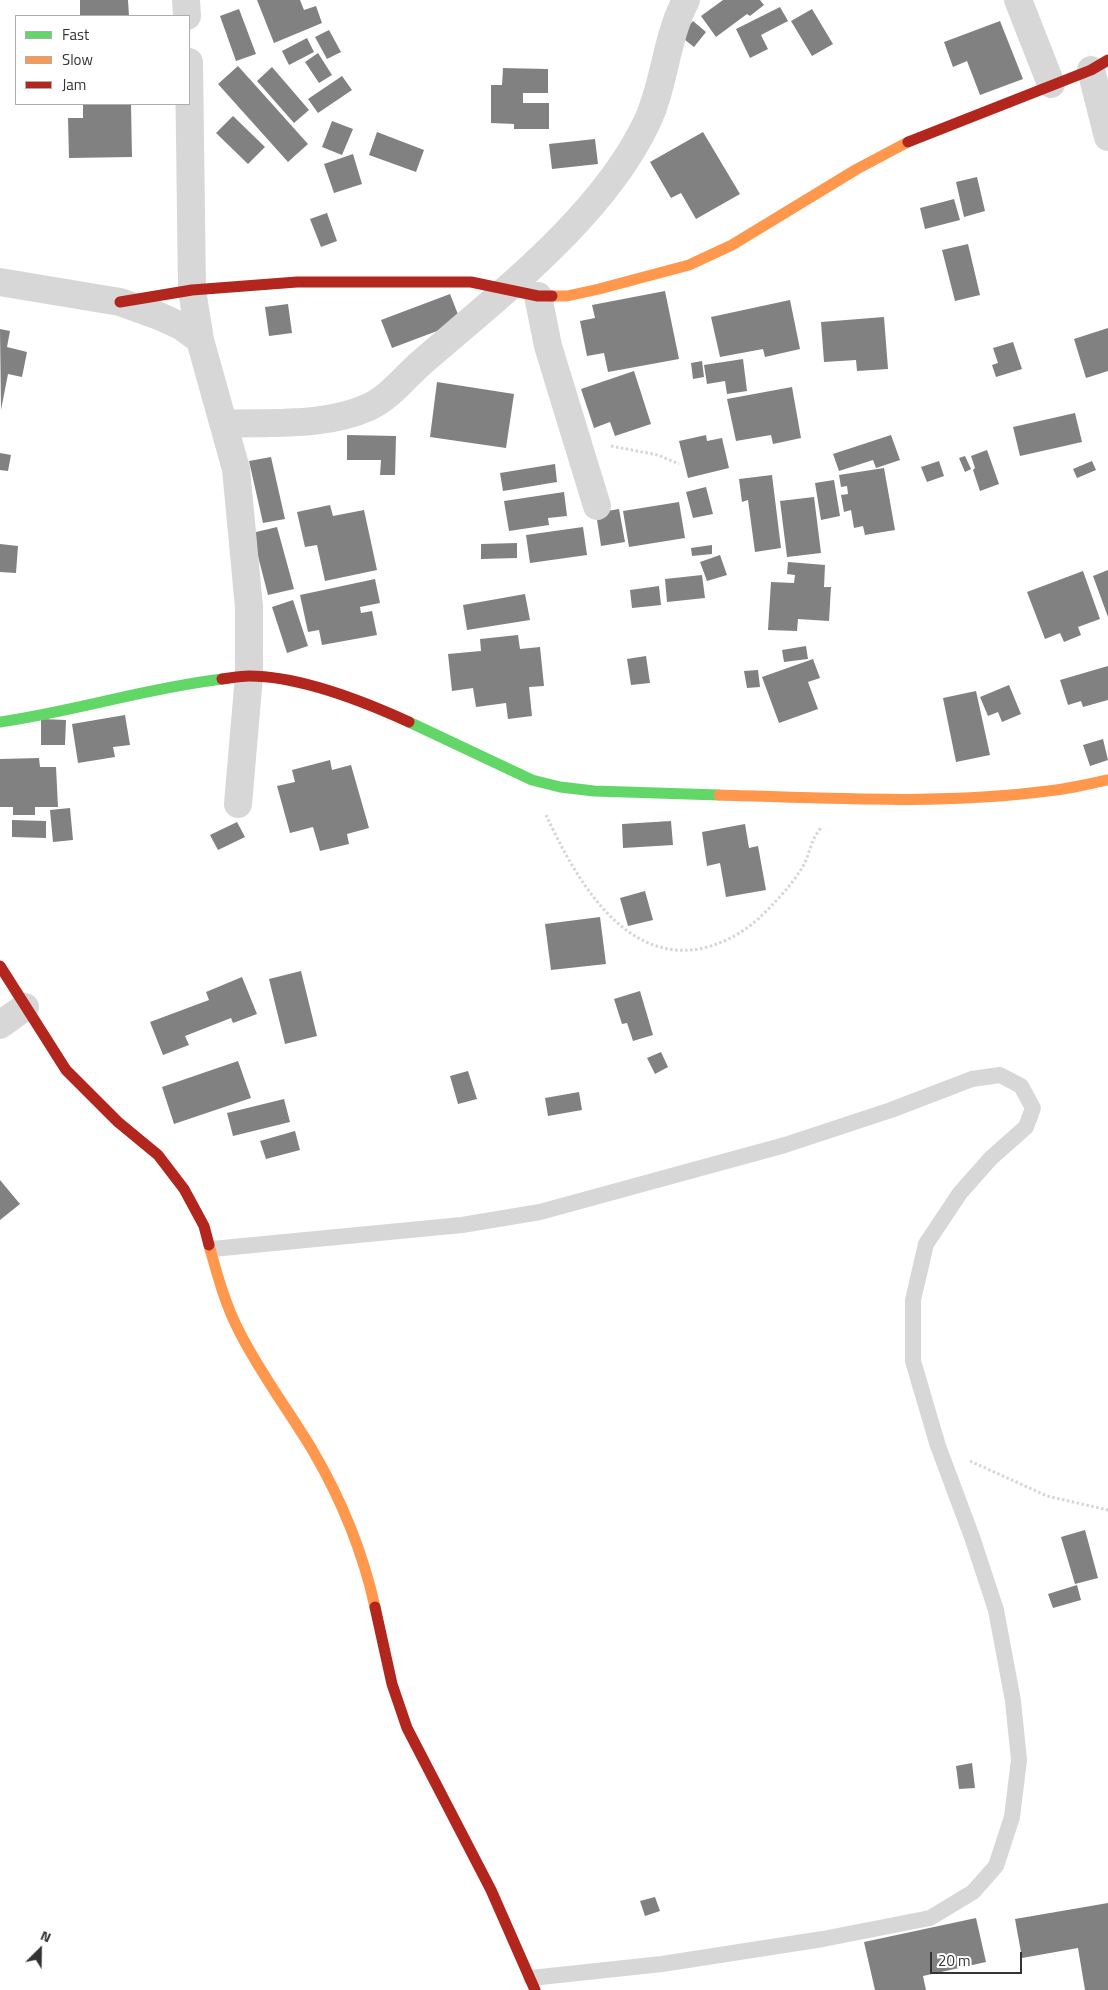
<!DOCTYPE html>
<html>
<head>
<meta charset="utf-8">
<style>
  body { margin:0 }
  #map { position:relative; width:1108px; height:1990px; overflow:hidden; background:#fff; font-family:"Titillium Web",sans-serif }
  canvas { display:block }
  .legend { position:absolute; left:15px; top:15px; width:175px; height:90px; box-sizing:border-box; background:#fff; border:1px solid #adadad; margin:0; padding:6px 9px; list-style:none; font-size:15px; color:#333 }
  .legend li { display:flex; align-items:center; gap:10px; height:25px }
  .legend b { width:25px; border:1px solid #adadad }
  .north { position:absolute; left:15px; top:1925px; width:50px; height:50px; -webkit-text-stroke:4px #fff; paint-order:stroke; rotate:23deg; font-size:14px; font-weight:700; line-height:20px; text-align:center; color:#333 }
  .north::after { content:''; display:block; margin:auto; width:18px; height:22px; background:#333; clip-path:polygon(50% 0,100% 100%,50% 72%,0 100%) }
  .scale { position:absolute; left:930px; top:1952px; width:92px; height:22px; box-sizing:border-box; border:2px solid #333; border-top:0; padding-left:6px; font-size:15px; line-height:18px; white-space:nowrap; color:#333; -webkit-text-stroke:4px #fff; paint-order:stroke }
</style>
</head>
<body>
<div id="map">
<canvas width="1108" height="1990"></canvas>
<ul class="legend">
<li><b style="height:6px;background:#63d668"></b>Fast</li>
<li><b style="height:6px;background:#ff974d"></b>Slow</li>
<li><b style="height:6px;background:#b3261e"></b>Jam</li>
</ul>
<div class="north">N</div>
<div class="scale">20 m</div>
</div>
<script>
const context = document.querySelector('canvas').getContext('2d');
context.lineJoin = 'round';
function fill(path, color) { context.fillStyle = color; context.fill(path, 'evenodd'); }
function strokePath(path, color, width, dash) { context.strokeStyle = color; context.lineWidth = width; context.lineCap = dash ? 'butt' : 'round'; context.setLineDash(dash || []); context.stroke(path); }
fill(new Path2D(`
  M80,0h48l1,16h-49z
  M257,0h43l4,10 12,-4 6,17 -48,20z
  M723,0h37l4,5 -14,11 -3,-2 -31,23 -15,-21z
  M780,7l8,14 -27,14 7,14 -18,9 -14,-29z
  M239,9l17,45 -20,7 -16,-45z
  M812,9l21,35 -21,12 -21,-35z
  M693,21l13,11 -12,15 -14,-11z
  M1000,21l23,58 -43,16 -13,-34 -14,6 -9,-25z
  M329,30l12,22 -14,7 -12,-22z
  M307,38l7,14 -25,13 -7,-14z
  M318,53l14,22 -13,8 -14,-21z
  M238,66l70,78 -20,18 -70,-78z
  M272,67l37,43 -15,13 -37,-42z
  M503,68l45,1v24h-25v10h26v26h-35v-5l-23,-1v-38h11z
  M342,76l10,14 -34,23 -10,-14z
  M83,104h48l1,53 -63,1 -1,-40h15z
  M233,116l32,31 -17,17 -32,-31z
  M332,121l21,8 -11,26 -20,-8z
  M377,132l47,18 -8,22 -47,-17z
  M703,132l37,62 -44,25 -15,-26 -10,5 -21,-36z
  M595,139l3,25 -46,5 -3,-25z
  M353,154l9,30 -28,9 -10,-29z
  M977,177l8,34 -21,6 -8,-35z
  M954,199l6,21 -35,9 -5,-21z
  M327,213l10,28 -16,6 -11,-28z
  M968,244l12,51 -25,6 -13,-51z
  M665,291l14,68 -71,13 -4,-19 -17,3 -7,-35 15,-3 -3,-13z
  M450,294l11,28 -69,26 -11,-28z
  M790,300l10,49 -35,8 -2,-8 -43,8 -9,-40z
  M288,304l4,29 -23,3 -4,-29z
  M884,317l4,52 -31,2 -1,-11 -32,2 -3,-40z
  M1108,328v43l-22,7 -12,-39z
  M0,329l10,2 -3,16 20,5 -5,25 -14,-3 -7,36z
  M1013,342l9,27 -26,8 -4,-12 6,-2 -5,-15z
  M743,359l4,32 -20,3 -2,-13 -18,3 -3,-19z
  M702,361l2,16 -11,2 -2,-16z
  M634,371l17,53 -36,12 -5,-14 -16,6 -13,-39z
  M437,382l77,12 -8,54 -76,-11z
  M792,387l9,51 -28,6 -2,-9 -35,6 -9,-42z
  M1075,413l7,29 -62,14 -7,-29z
  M347,435l49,1 -1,39h-15l1,-15h-34z
  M706,435l1,6 15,-3 7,30 -41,10 -9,-37z
  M891,435l9,25 -24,8 -3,-8 -34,11 -6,-17z
  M987,450l12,34 -19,7 -7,-21 2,-2 -4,-12z
  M0,453l11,2 -3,16 -8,-1z
  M965,456l6,13 -6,3 -6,-14z
  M271,457l14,62 -22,4 -14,-62z
  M939,461l5,15 -17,6 -6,-15z
  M1092,461l4,9 -19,8 -4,-9z
  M555,464l2,18 -54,9 -3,-18z
  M884,468l11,62 -30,5 -2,-9 -9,2 -3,-18 -7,2 -3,-17 7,-1 -1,-8 -6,1 -2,-12z
  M772,475l9,73 -26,4 -7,-52 -6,2 -3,-23z
  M834,480l6,36 -19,4 -6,-37z
  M706,487l7,27 -20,4 -7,-26z
  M564,492l3,24 -19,2 1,7 -40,6 -5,-30z
  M814,497l7,56 -34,4 -7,-56z
  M679,502l6,36 -56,9 -6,-36z
  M330,505l3,11 31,-6 13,60 -52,11 -8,-36 -12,2 -8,-35z
  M619,509l6,33 -24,4 -5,-33z
  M277,527l17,62 -26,6 -16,-62z
  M583,527l4,28 -57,8 -4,-28z
  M517,543v15l-36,1v-15z
  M0,544l18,2 -2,27 -16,-1z
  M712,545v9l-20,2 -1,-8z
  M720,555l7,20 -20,6 -7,-19z
  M788,562l37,3 -1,22h7l-2,34 -31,-2 -1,12 -29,-1 3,-48 23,1 1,-8 -8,-1z
  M1108,570v47l-15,-41z
  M1083,571l17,48 -22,8 3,8 -17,7 -4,-9 -15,6 -18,-47z
  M702,575l3,23 -38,4 -2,-23z
  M375,579l5,24 -20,4 1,6 11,-2 5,24 -55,10 -3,-15 -11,2 -8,-37z
  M659,586l2,19 -29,3 -2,-18z
  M525,594l5,26 -63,10 -4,-25z
  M293,600l15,46 -21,7 -15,-46z
  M518,635l2,14 20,-2 4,39 -15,1 3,29 -24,3 -2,-16 -30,4 -3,-19 -21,3 -4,-37 33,-3 -1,-12z
  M806,646l2,13 -24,3 -2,-12z
  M646,656l4,27 -19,2 -4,-26z
  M813,659l7,19 -12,4 10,27 -39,14 -17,-46z
  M1108,666v34l-25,7 -2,-6 -13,4 -8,-25z
  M758,670l2,17 -13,1 -3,-17z
  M1009,685l12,29 -19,8 -4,-10 -10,4 -8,-19z
  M976,691l14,64 -34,7 -13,-64z
  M125,715l5,30 -17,2 2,10 -37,6 -6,-39z
  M41,719l25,1 -1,25h-24z
  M1103,739l5,21 -18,6 -7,-21z
  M39,758l1,9h16l2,40h-23v8h-22v-8h-13v-48z
  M330,760l2,10 19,-5 18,63 -22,6 2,10 -29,7 -7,-24 -23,6 -13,-47 18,-4 -3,-12z
  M70,808l3,32 -20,2 -3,-32z
  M12,820l34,1v17l-34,-1z
  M671,821l2,24 -50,3 -1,-24z
  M237,822l8,15 -27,13 -8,-15z
  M745,824l4,24 9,-2 8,44 -40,7 -6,-34 -13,3 -5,-34z
  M645,891l8,29 -25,6 -8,-28z
  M600,917l6,47 -55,6 -6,-46z
  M301,971l16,65 -32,8 -16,-65z
  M242,977l15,37 -24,9 -2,-5 -46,18 4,9 -26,10 -13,-33 59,-22 -3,-8z
  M640,991l13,44 -20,6 -6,-18 -5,1 -8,-25z
  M661,1052l7,15 -13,7 -8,-16z
  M238,1061l13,37 -77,26 -12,-37z
  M468,1071l9,28 -19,5 -8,-28z
  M579,1092l3,18 -34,6 -3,-18z
  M284,1099l6,23 -57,14 -6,-23z
  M295,1131l5,19 -34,9 -6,-18z
  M0,1180l20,24 -20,16z
  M1085,1530l13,48 -23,6 -14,-47z
  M1077,1585l4,15 -28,8 -5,-14z
  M972,1763l3,25 -16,1 -3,-23z
  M655,1897l5,14 -15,5 -5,-15z
  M1108,1903v87h-23l-7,-42 -56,10 -7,-39z
  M976,1918l10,44 -63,14 3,14h-51l-11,-48z`), '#818181');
strokePath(new Path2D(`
  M611,446l47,9 21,9
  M546,815c29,62 79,154 162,132 19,-6 34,-14 49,-27 16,-15 34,-34 45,-52 8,-13 8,-28 19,-40
  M970,1461l77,35 61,14`), '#d6d6d6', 3, [2.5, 2.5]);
strokePath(new Path2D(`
  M212,1249l250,-24 78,-13 245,-67 106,-35 81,-31 28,-4 21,11 12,22 -7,19 -35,31 -31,35 -34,51 -13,56v61l25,85 34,91 24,73 17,91 6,59 -7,57 -16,49 -23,26 -43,26 -107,21 -161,25 -131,14`), '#d7d7d7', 16);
strokePath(new Path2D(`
  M186,0l1,16
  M1018,0l33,84
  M189,62l3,228 8,50
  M1091,70l17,67
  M0,282l120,20 39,14 22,10 19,14 36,129 13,138v69l-11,128
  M538,296l10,50 49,160
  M224,424c47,-2 101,3 145,-17 21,-10 35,-29 52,-44 77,-67 182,-147 226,-241 18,-38 19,-85 39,-122
  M0,1025l25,-18`), '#d7d7d7', 28);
strokePath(new Path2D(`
  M0,722c75,-11 147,-34 222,-43
  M409,722l123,58 28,7 34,4 125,4`), '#63d668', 11);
strokePath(new Path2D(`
  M552,296h15l32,-7 90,-24 43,-20 125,-76 51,-27
  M719,795c109,3 221,10 329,-4 20,-2 40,-7 60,-11
  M209,1245c8,29 16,59 30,86 21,42 50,80 74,120 28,48 50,102 62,156`), '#ff974d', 11);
strokePath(new Path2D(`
  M908,142l183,-72 17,-10
  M120,302l72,-12 105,-8h174l67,14h14
  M222,679c9,-1 18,-3 27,-3 51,0 114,25 160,46
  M0,966l66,104 52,52 40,33 26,34 20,37 5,19
  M375,1607l17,77 15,44 84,162 44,100`), '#b3261e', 11);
</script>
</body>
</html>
